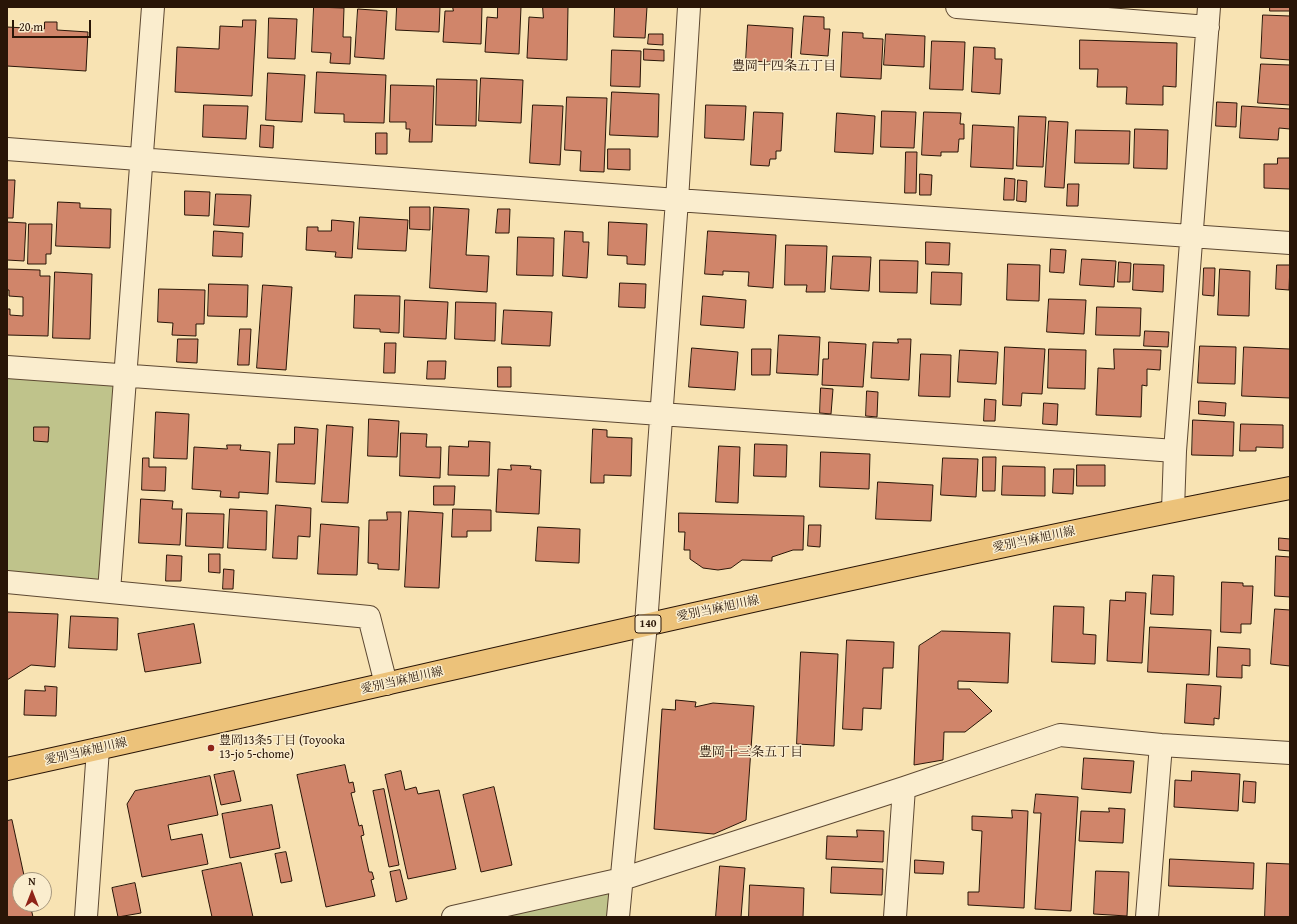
<!DOCTYPE html>
<html>
<head>
<meta charset="utf-8">
<style>
  body { margin:0 }
  #map { position:relative; width:1297px; height:924px; overflow:hidden; background:#f8e3b3; font-family:"Gentium Book Plus",serif }
  canvas { display:block }
  .frame { position:absolute; inset:0; border:8px solid #291507; pointer-events:none }
  .north { position:absolute; left:12px; top:872px; width:40px; height:40px; box-sizing:border-box; background:#faedce; border:1px solid #a6977e; border-radius:50%; rotate:0deg; font-size:11px; font-weight:700; line-height:16px; text-align:center; color:#291507 }
  .north::after { content:''; display:block; margin:auto; width:14px; height:18px; background:#8f2418; clip-path:polygon(50% 0,100% 100%,50% 72%,0 100%) }
  .scale { position:absolute; left:12px; top:20px; width:79px; height:18px; box-sizing:border-box; border:2px solid #291507; border-top:0; padding-left:5px; font-size:12px; line-height:14px; white-space:nowrap; color:#291507; -webkit-text-stroke:3px #faedce; paint-order:stroke }
</style>
</head>
<body>
<div id="map">
<canvas width="1297" height="924"></canvas>
<div class="frame"></div>
<div class="north">N</div>
<div class="scale">20 m</div>
</div>
<script>
const context = document.querySelector('canvas').getContext('2d');
context.lineJoin = 'round';
function fill(path, color) { context.fillStyle = color; context.fill(path, 'evenodd'); }
function strokePath(path, color, width, dash) { context.strokeStyle = color; context.lineWidth = width; context.lineCap = dash ? 'butt' : 'round'; context.setLineDash(dash || []); context.stroke(path); }
function write(font, color, halo, rows, align = 'center') {
  context.font = font + ' "Gentium Book Plus","Noto Serif JP",serif'; context.lineWidth = 3; context.setLineDash([]); context.textBaseline = 'middle'; context.strokeStyle = halo; context.fillStyle = color; for (const [text, x, y, turn = 0] of rows) {
    context.save(); context.translate(x, y); context.rotate((+turn || 0) * Math.PI / 180); context.textAlign = isNaN(turn) ? turn : align; if (halo) context.strokeText(text, 0, 0); context.fillText(text, 0, 0); context.restore();
  }
}
fill(new Path2D(`
  M7,367l118,8 -16,216 -102,-9z
  M622,879l-4,38h-165z`), '#bfc38b');
const building = new Path2D(`
  M314,7l30,1 -1,29h8l-1,27 -20,-1 1,-10 -19,-1z
  M397,7h43l-1,25 -43,-2z
  M453,7h29l-1,37 -38,-2 2,-31h8z
  M498,7h23l-2,47 -34,-2 2,-35 10,1z
  M543,7h25l-1,53 -40,-2 2,-41 14,1z
  M615,7h32l-2,31 -31,-1z
  M1270,7h20v4h-20z
  M358,9l29,2 -3,48 -29,-2z
  M1263,15l27,1v44l-29,-2z
  M804,16l20,1v12h6l-2,27 -27,-2z
  M269,18l28,1 -2,40 -27,-1z
  M243,20h13l-4,76 -77,-4 2,-45 42,2 1,-23 22,1z
  M45,22h12v8l31,2 -2,39 -79,-5v-39l37,2z
  M748,25l45,3 -2,35 -45,-2z
  M843,32l20,1v5l20,1 -2,40 -40,-2z
  M649,34h14v11l-15,-1z
  M886,34l39,2 -1,31 -40,-2z
  M1080,40l97,3 -1,44 -13,-1v19l-37,-1 1,-17h-30l1,-18h-18z
  M932,41l33,1 -2,48 -33,-1z
  M974,47l21,1v11h7l-2,35 -28,-2z
  M644,49l20,1v11l-20,-1z
  M612,50l29,1 -1,36 -29,-1z
  M1261,64l29,1v40l-32,-2z
  M317,72l69,3 -2,48 -40,-1v-8l-29,-1z
  M268,73l37,2 -3,47 -36,-2z
  M481,78l42,2 -2,43 -42,-2z
  M437,79l40,1 -1,46 -40,-1z
  M391,85l43,1 -2,56h-23l1,-13h-4v-7h-16z
  M612,92l47,2 -1,43 -48,-2z
  M567,97l40,1 -3,74 -24,-1 1,-20 -16,-1z
  M1217,102l20,1 -1,24 -20,-1z
  M204,105l44,1 -2,33 -43,-2z
  M533,105l30,1 -3,59 -30,-2z
  M706,105l40,1 -2,34 -39,-2z
  M1242,106l48,3v20l-11,-1 -1,12 -38,-2z
  M882,111l34,1 -2,36 -33,-1z
  M754,112l29,1 -2,38h-5v8h-6l-1,7 -18,-1z
  M924,112l37,1 -1,11h4v15h-5l-1,13h-17v4l-19,-1z
  M837,113l38,3 -2,38 -38,-2z
  M1019,116l27,1 -3,50 -26,-1z
  M1049,121l19,1 -4,66 -19,-1z
  M261,125l13,1 -1,22 -13,-1z
  M973,125l41,2 -1,42 -42,-2z
  M1135,129l33,1 -1,39 -33,-1z
  M1076,130l54,1 -1,33 -54,-1z
  M376,133h11v21h-11z
  M608,149h22v21l-22,-1z
  M906,152h11l-1,41h-11z
  M1278,158h12v31l-26,-1v-24h13z
  M920,174l12,1 -1,20h-11z
  M1005,178l10,1 -1,21h-10z
  M7,180h8l-2,38h-6z
  M1018,180l9,1 -1,21 -9,-1z
  M1068,184h11l-1,22h-11z
  M185,191l25,1 -1,24 -24,-1z
  M216,194l35,1 -2,32 -35,-2z
  M58,202l22,1v5l31,1 -1,39 -54,-2z
  M410,207h20v23l-20,-1z
  M434,207l35,2 -3,46 23,1 -2,36 -57,-4z
  M498,209h12l-1,24h-13z
  M360,217l48,3 -2,31 -48,-2z
  M332,220l22,2 -2,36 -17,-1 1,-5 -30,-2 1,-23h11v4h13z
  M7,222l19,1 -2,38 -17,-1z
  M609,222l38,2 -2,41 -18,-1v-8l-19,-1z
  M29,224h23l-1,30h-5v10h-18z
  M214,231l29,2 -1,24 -29,-1z
  M565,231l18,1v10h6l-2,36 -24,-2z
  M708,231l68,4 -3,53 -25,-2 1,-14 -26,-1v4l-18,-1z
  M518,237l36,1 -1,38 -36,-1z
  M926,242l24,1 -1,22 -23,-1z
  M786,245l41,1 -2,46h-19l1,-7h-22z
  M1051,249l15,1 -2,23 -14,-1z
  M833,256l38,1 -2,34 -38,-2z
  M1082,259l34,2 -2,26 -34,-2z
  M880,260l38,1 -1,32 -37,-1z
  M1119,262l12,1 -1,19h-12z
  M1008,264l32,1 -1,36 -32,-1z
  M1134,264l30,1 -1,27 -30,-2z
  M1277,265h13l-1,25 -13,-1z
  M1204,268h11l-1,28 -11,-1z
  M7,269l33,1v6h10l-2,60 -41,-1v-26h3v6l13,1v-19l-14,-1v-6h-2z
  M1220,269l30,2 -1,45 -31,-1z
  M55,272l37,2 -2,65 -37,-1z
  M932,272l30,1 -1,32 -30,-1z
  M620,283l26,1 -1,24 -26,-1z
  M209,284l39,1 -1,32 -39,-1z
  M263,285l29,2 -6,83 -29,-2z
  M159,289l46,1 -1,34h-8v12l-24,-1 1,-12 -15,-1z
  M355,295l45,1 -1,37 -19,-1v-3l-26,-1z
  M703,296l43,4 -2,28 -43,-3z
  M1049,299l37,1 -2,34 -37,-2z
  M405,300l43,2 -2,37 -42,-2z
  M456,302l40,1 -1,38 -40,-2z
  M1097,307l44,1 -1,28 -44,-1z
  M504,310l48,2 -2,34 -48,-2z
  M240,329h11l-2,36h-11z
  M1145,331l24,1 -1,15 -24,-1z
  M779,335l41,2 -2,38 -41,-2z
  M178,339h20l-1,24 -20,-1z
  M898,339h13l-2,41 -38,-2 2,-36 25,1z
  M829,342l37,2 -3,43 -41,-2 1,-26h5z
  M385,343h11l-1,30h-11z
  M1200,346l36,1 -1,37 -37,-1z
  M1005,347l40,2 -3,45 -20,-1 -1,13 -18,-1z
  M1244,347l46,2v49l-48,-2z
  M692,348l46,4 -3,38 -46,-3z
  M752,349h19l-1,26h-18z
  M1049,349l37,1 -1,39 -37,-1z
  M1114,349l47,1 -1,20 -13,-1v17l-5,-1 -1,32 -45,-2 2,-47 16,1z
  M960,350l38,2 -2,32 -38,-2z
  M921,354l30,1 -1,42 -31,-1z
  M428,361h18l-1,18h-18z
  M498,367h13v20h-13z
  M821,388l12,1 -2,25 -11,-1z
  M867,391l11,1 -1,25 -11,-1z
  M985,399l11,1 -1,21h-11z
  M1199,401l27,2 -1,13 -26,-2z
  M1044,403l14,1 -1,21 -14,-1z
  M156,412l33,2 -2,45 -33,-1z
  M369,419l30,2 -2,36 -29,-1z
  M1193,420l41,2 -1,34 -41,-1z
  M1241,424l42,1v23l-27,-1v4h-16z
  M327,425l26,2 -5,76 -26,-1z
  M34,427h15l-1,15 -14,-1z
  M295,427l23,2 -3,55 -39,-2 2,-38h16z
  M593,429l14,1v7l25,1 -1,38 -27,-1v8h-13z
  M401,433l26,1 -1,13h15l-1,31 -40,-2z
  M469,441l21,1 -1,34 -41,-1 1,-29 19,1z
  M755,444l32,1 -1,32 -32,-1z
  M227,445h14l-1,5 30,2 -2,42 -29,-2v6l-19,-1 1,-6 -29,-2 2,-42 33,2z
  M719,446l21,1 -2,56 -22,-1z
  M821,452l49,2 -1,35 -49,-2z
  M983,457h13l-1,34h-12z
  M143,458h6v9h17l-1,24 -23,-1z
  M943,458l35,1 -2,38 -35,-2z
  M511,465l20,1 -1,3 11,1 -2,44 -43,-2 2,-43 13,1z
  M1077,465h28v21h-28z
  M1003,466l42,1v29l-43,-1z
  M1054,469h20l-1,25 -20,-1z
  M878,482l55,3 -2,36 -55,-2z
  M434,486h21l-1,19h-20z
  M141,499l32,2 -1,8h10l-2,36 -41,-2z
  M276,505l35,3 -1,29 -12,-1 -1,23 -24,-1z
  M230,509l37,2 -1,39 -38,-2z
  M453,509l38,1v21h-24v6h-15z
  M409,511l34,2 -4,75 -34,-1z
  M387,512h14l-2,58 -21,-1v-5l-10,-1 1,-43h18z
  M187,513l37,1 -1,34 -37,-2z
  M679,513l125,3 -1,34h-10l-21,7v4l-30,-1 -11,8 -13,2 -15,-2 -13,-9v-9h-6l1,-18h-6z
  M321,524l38,3 -2,48 -39,-1z
  M809,525h12l-1,22 -12,-1z
  M538,527l42,2 -1,34 -43,-2z
  M1279,538l11,1v12l-11,-1z
  M209,554h11v19l-11,-1z
  M167,555l15,1 -1,25h-15z
  M1276,556l14,1v40l-15,-1z
  M224,569l10,1 -1,19h-10z
  M1153,575l21,1 -1,39 -22,-1z
  M1222,582l21,1v3h10l-2,38h-10v9l-20,-1z
  M1126,592l20,1 -4,70 -35,-2 3,-61 15,1z
  M1054,606l30,1 -1,27 13,1 -1,29 -43,-2z
  M1275,609l15,1v56l-19,-2z
  M7,612l51,2 -3,53 -24,-2 -24,15z
  M71,616l47,2 -1,32 -48,-2z
  M194,624l7,39 -56,9 -7,-38z
  M1150,627l61,3 -2,45 -61,-3z
  M942,631l68,2 -2,50 -50,-2v8h12l22,22 -27,21h-21l-1,28 -29,5 5,-119z
  M847,640l47,2 -1,26h-10l-2,41 -18,-1 -1,22 -19,-1z
  M1218,647l32,2v17l-8,-1v13l-25,-1z
  M801,652l37,2 -4,92 -37,-2z
  M1187,684l34,2 -2,33 -5,-1v7l-29,-2z
  M45,686l12,1 -1,29 -32,-1 1,-25 20,1z
  M676,700l20,2 -1,5 18,-4 41,3 -8,114 -32,14 -60,-5 8,-120 13,1z
  M1084,758l50,3 -3,32 -49,-4z
  M345,765l4,18 4,-1 2,10 -4,1 8,33 3,-1 2,10 -3,1 8,36h3l2,7 -3,1 4,16 -49,11 -29,-132z
  M234,771l7,30 -20,4 -7,-30z
  M401,771l4,19 11,-3 2,7 21,-4 17,79 -48,10 -23,-104z
  M1192,771l48,3 -2,37 -64,-4 1,-27 16,1z
  M210,776l8,39 -50,10 3,15 31,-6 6,30 -66,13 -15,-73 8,-13z
  M1244,781l12,1 -1,21 -12,-1z
  M494,787l18,78 -31,7 -18,-77z
  M384,789l15,76 -10,2 -16,-76z
  M1036,794l42,3 -7,114 -36,-2 6,-96h-7z
  M272,805l8,43 -50,10 -8,-44z
  M1109,808l16,1 -2,34 -44,-2 2,-30 28,1z
  M1012,810l16,1 -4,97 -56,-3v-13h11l3,-61 -10,-1v-14l40,2z
  M12,820l13,60h-5v24h10l3,13h-26v-96z
  M857,830l27,1 -1,31 -57,-3 1,-23 30,1z
  M286,852l6,29 -11,2 -6,-29z
  M1170,859l84,4 -1,26 -84,-3z
  M915,860l29,2 -1,12 -28,-1z
  M241,863l12,54h-41l-10,-46z
  M1267,863l23,1v53h-25z
  M720,866l25,2 -4,49h-25z
  M832,867l51,2 -1,26 -51,-2z
  M400,870l7,29 -11,3 -6,-30z
  M1096,871l33,1 -2,44 -33,-2z
  M135,883l6,30 -23,4 -6,-29z
  M750,885l54,3 -1,29h-54z`);
fill(building, '#d0856a');
strokePath(building, '#291507', 1);
const minor = new Path2D(`
  M957,7l251,20
  M7,149l670,51 613,43
  M7,367l1168,84
  M1173,510l2,-59 34,-444
  M7,582l362,35 17,67
  M109,591l44,-584
  M86,917l12,-168
  M453,917l169,-38 282,-91 156,-53 101,10 129,8
  M618,917l28,-293 31,-424 12,-193
  M895,917l9,-129
  M1147,917l14,-172`);
const primary = new Path2D(`
  M7,769c428,-94 853,-198 1283,-281`);
strokePath(minor, '#5d4832', 24);
strokePath(primary, '#291507', 24);
strokePath(minor, '#faedce', 22);
strokePath(primary, '#ecc27a', 22);
for (const [x, y, r, color] of [
  [211,748,4,"#8f2418"]
]) { const dot = new Path2D(); dot.arc(x, y, r, 0, 2 * Math.PI); context.fillStyle = color; context.fill(dot); strokePath(dot, '#faedce', 1.5); }
for (const [x, y, w] of [
  [648,624,26]
]) { const box = new Path2D(); box.roundRect(x - w / 2, y - 9, w, 18, 3); context.fillStyle = '#faedce'; context.fill(box); strokePath(box, '#291507', 1); }
write('bold 11px', '#291507', null, [
  ["140",648,624]
]);
write('12px', '#291507', '#faedce', [
  ["愛別当麻旭川線",1034,540,-12],
  ["愛別当麻旭川線",718,609,-12],
  ["愛別当麻旭川線",402,681,-13],
  ["愛別当麻旭川線",86,752,-13]
]);
write('12px', '#291507', '#faedce', [
  ["豊岡13条5丁目 (Toyooka",219,741],
  ["13-jo 5-chome)",219,755]
], 'left');
write('13px', '#291507', '#faedce', [
  ["豊岡十四条五丁目",784,67],
  ["豊岡十三条五丁目",751,753]
]);
</script>
</body>
</html>
